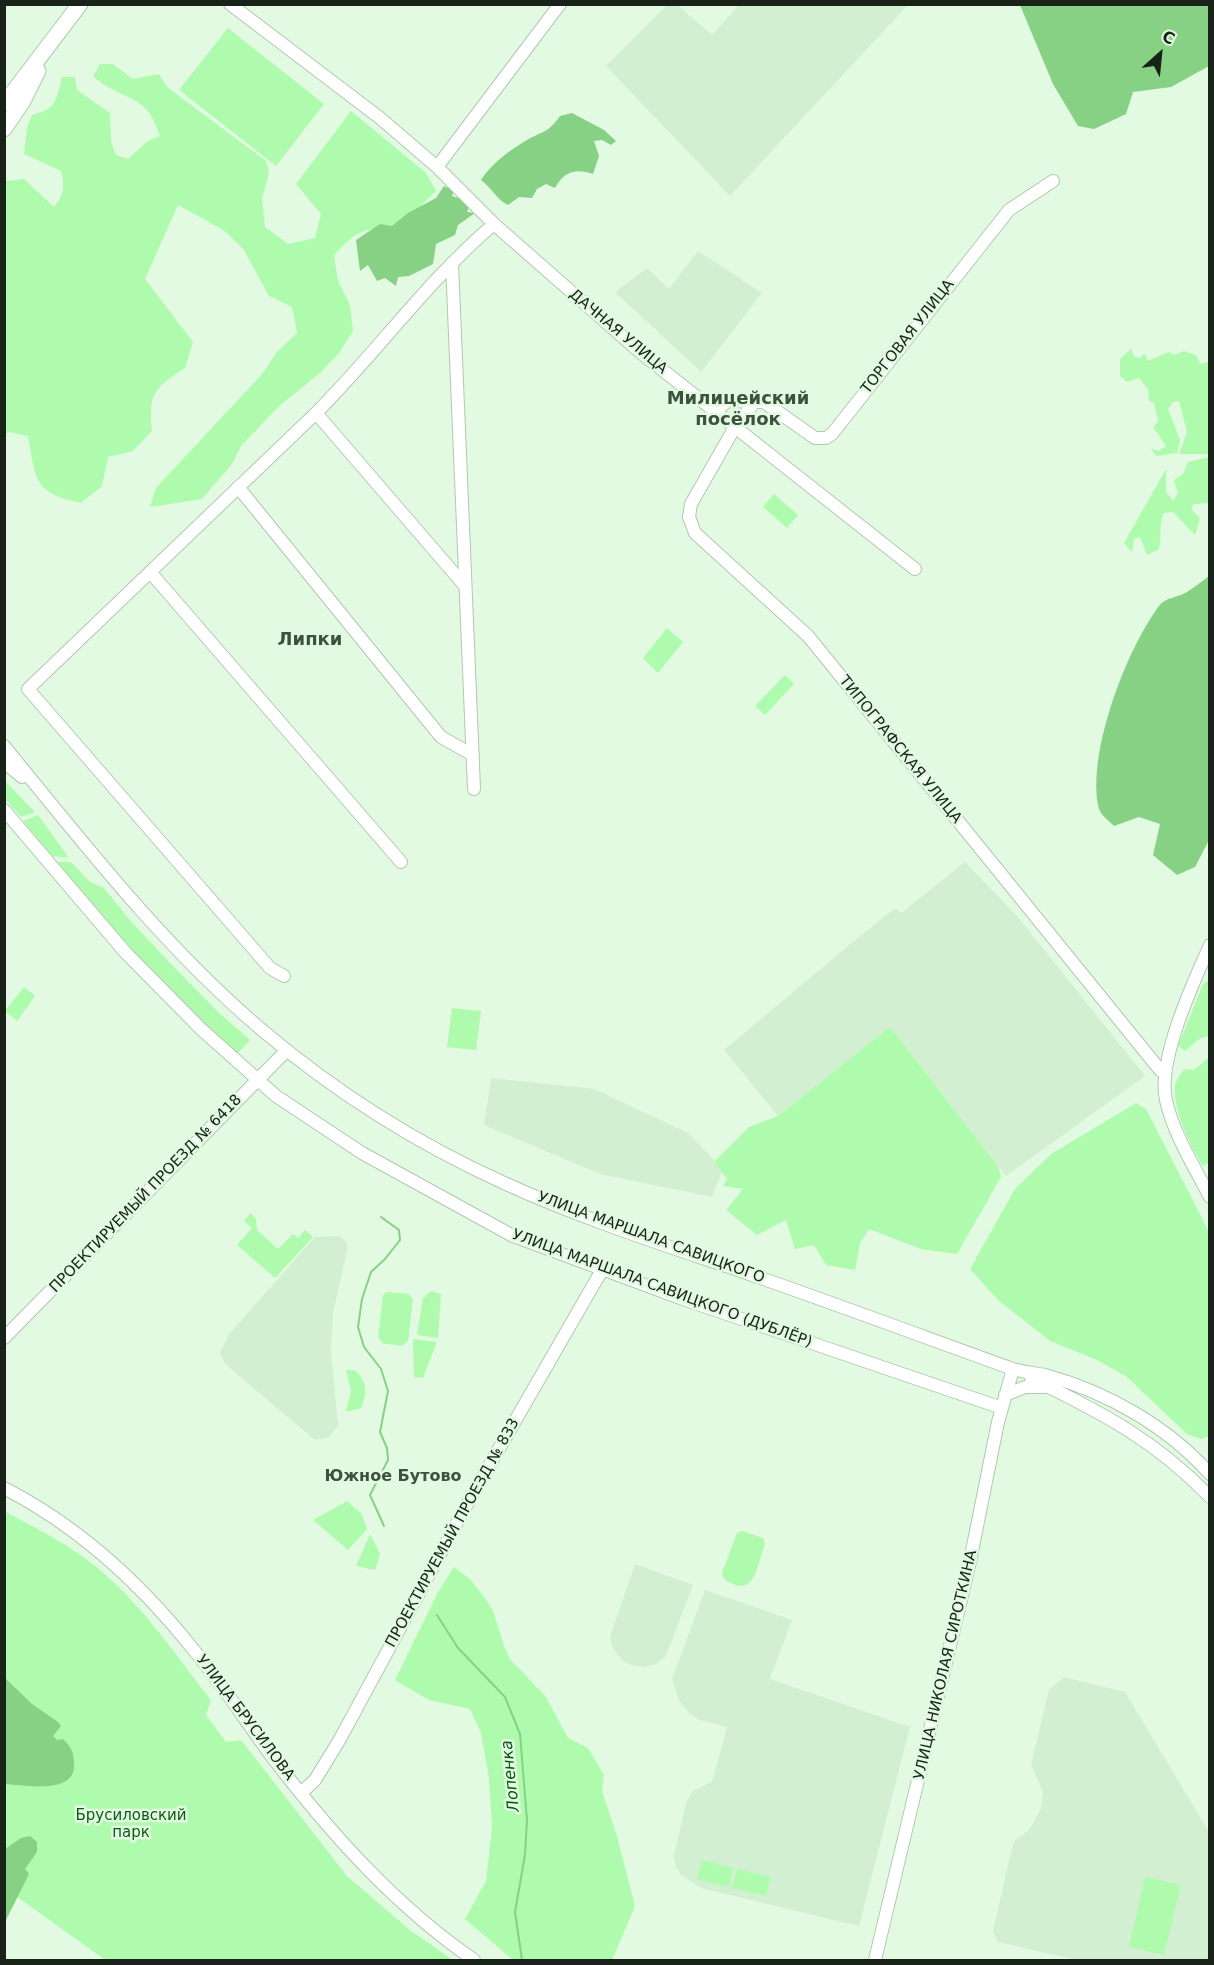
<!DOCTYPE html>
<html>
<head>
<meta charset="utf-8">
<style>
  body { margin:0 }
  #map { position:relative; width:1214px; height:1965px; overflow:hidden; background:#e2fae1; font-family:"DejaVu Sans",sans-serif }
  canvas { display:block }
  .frame { position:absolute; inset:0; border:6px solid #192219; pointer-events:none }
  .north { position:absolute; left:1130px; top:24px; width:60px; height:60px; -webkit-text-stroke:4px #e2fae1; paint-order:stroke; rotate:27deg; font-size:16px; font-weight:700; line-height:24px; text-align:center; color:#192219 }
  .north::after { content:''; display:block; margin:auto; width:21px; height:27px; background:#192219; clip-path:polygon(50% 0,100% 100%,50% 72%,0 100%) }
</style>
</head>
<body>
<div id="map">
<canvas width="1214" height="1965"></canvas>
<div class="frame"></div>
<div class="north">С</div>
</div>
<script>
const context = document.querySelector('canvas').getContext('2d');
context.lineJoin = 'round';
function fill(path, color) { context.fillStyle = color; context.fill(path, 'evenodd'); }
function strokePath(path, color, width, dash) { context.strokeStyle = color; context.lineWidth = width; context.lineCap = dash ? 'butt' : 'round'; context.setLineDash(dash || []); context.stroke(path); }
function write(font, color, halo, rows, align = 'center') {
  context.font = font + ' "DejaVu Sans",sans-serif'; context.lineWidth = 5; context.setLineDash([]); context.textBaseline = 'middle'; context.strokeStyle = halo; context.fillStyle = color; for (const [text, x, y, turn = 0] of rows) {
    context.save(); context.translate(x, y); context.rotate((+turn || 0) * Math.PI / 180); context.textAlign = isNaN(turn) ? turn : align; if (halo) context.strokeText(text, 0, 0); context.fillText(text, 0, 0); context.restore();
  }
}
fill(new Path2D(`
  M668,4l10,1 34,30 27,-30h169l-178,191 -124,-130z
  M698,251l64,42 -61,79 -86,-80 32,-24 22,21z
  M965,862l52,54 128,160 -139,100 -116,-149 -112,89 -54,-66 148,-124 24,-18 5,5z
  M491,1078l103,11 94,44 35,36 -11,28 -112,-23 -116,-49z
  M340,1236l7,7v8l-14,62 -2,37 7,76 -10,12 -13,2 -90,-76 -5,-11 9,-19 86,-97z
  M635,1564l58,21 -27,71 -10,8 -12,3 -13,-2 -10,-6 -8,-10 -3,-12z
  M705,1590l87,30 -22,59 140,48 -51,199 -158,-38 -20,-13 -5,-8 -2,-11 12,-53 7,-12 19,-9 15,-55 -28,-7 -11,-8 -9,-11 -7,-22z
  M1064,1677l61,15 84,140v128h-132l-79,-18 -5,-11 19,-83 3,-8 14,-10 12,-21 2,-17 -12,-28 18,-74z`), '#d2f0d1');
fill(new Path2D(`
  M228,28l96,76 -48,62 -97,-76z
  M100,64h13l20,15 26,-5 8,13 99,74 3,12 -7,26 3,28 23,17 27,-6 6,-24 -25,-30 55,-73 75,62 10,18 -25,25 -21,16c-27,-8 -38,4 -56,23l4,26 12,24 3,26 -14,22 -19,20 -42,34 -37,39 -9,18 -30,35 -52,8 6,-19 106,-114 15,-22 20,-19 -5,-26 -23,-11 -25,-46 -19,-19 -47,-26 -33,74 48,63 -8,26c-31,20 -37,26 -33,63l-19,20 -25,6 -6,29 -21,17c-48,-10 -45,-24 -53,-67l-19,-4 -4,2v-253l19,-2 30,28c10,-12 11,-21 7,-36l-37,-17 3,-26 5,-13c25,-6 24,-15 30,-38h13l2,13 33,23 1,28 5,14 12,4 20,-18 12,-5c-14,-46 -38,-33 -67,-60z
  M1131,349l3,7 5,2 6,-4 3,7 20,-9 7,3 8,-4 13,4 4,9 8,-2 1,92h-30l8,-22 -8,-31 -6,1 -5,7 12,31 -3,13 -21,3 -5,-8 7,3 8,-5 -13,-19 5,-6 -4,-18 -5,-2 -1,-12 -9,-11 -12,4 -7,-6v-17z
  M1209,457v46l-15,1 -3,5 9,9 -5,17 -22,-23 -9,1c-6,13 -2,22 -5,36l-12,6 -7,-18 -6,2 -2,13 -8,-9 42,-74v23l7,9 5,-8 -4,-13 9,-6 5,-12z
  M774,494l24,21 -11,13 -24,-21z
  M667,628l16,14 -25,31 -15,-15z
  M785,675l9,9 -29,31 -10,-9z
  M4,780l31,32 -14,5 -16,-18z
  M38,815l31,43 -17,-2 -29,-35z
  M57,862h14l19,20 14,6 30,37 44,46 38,39 34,30 -13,14c-66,-58 -124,-124 -180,-192z
  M1209,980v56l-10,3 -14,12 -7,-5 25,-62z
  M24,987l11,9 -18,25 -12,-10z
  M452,1008l29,3 -5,39 -29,-3z
  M890,1027l108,139 3,11 -44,77 -36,-5 -52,-20 -9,14 -5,27 -29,-5 -12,-20 -19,4 -9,-29 -29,15 -31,-25 17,-21 -20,-3 4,-7 -13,-17 35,-35 29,-11z
  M1208,1058l2,104 -7,4c-12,-19 -31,-57 -28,-81 1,-5 6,-11 9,-16l10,1z
  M1136,1103l10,6 63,123 1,204 -9,3 -14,-5 -60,-57 -30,-17 -47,-19 -52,-41 -28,-31 45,-80 36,-35z
  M251,1213l5,6 1,11 21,19 15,-15 5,4 7,-8 8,7 -38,41 -38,-33 15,-17 -8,-7z
  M431,1291l10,3 -3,44 -21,-3 6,-37z
  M387,1292l22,2 4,5 -5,42 -6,5 -20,-3 -4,-6 5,-42z
  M413,1339l24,3 -14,36 -9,-1z
  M346,1370h9c12,12 13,22 6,38l-15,4 5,-21z
  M347,1501l14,12 6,16 -19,21 -35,-30z
  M4,1511c24,13 49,25 72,41 56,37 94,96 135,148l-5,15 20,27 15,-2 106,136 64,55 42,29h-348l-100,-72z
  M742,1531l21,7 2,6c-9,24 -10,56 -41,35l-2,-6 15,-40z
  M370,1534l10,20 -5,16 -19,-4z
  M454,1567l16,12 15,19 8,13 11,35 6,13 36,38 22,41 20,10 16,27 -2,16 15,45 18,70 -23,54h-99l-48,-41 21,-38 6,-53 -3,-50 -8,-45 -11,-24 -41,-9 -34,-20 42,-86z
  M702,1860l31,8 -4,19 -32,-8z
  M737,1869l34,8 -5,19 -34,-8z
  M1145,1877l36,8 -17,70 -35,-8z`), '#affbad');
fill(new Path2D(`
  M1020,5h189v61l-38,21 -38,5 -7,22 -32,15 -16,-3 -25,-42z
  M572,113l32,17 12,11 -5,4 -9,-5 -8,1 5,15 -6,18c-17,-6 -29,-3 -38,14l-9,-4 -9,5 -5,9 -13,-1 -11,8c-12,-6 -16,-17 -27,-25 10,-16 29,-30 46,-40 16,-9 21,-7 33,-24z
  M444,186l10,5 -2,5 13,4 4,7 -2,5 8,1 -17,12 -3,10 -19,9 -3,20 -24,12 -11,1 -2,9 -11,-8 -8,3 -9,-16 -8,6 -4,-31 24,-16 12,2 16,-13 28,-15z
  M1209,576v264l-14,27 -18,8 -24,-20 7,-31 -21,-7 -25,9c-5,-5 -13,-11 -15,-17 -13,-54 27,-159 60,-203 5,-8 20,-9 28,-14 8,-5 15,-11 22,-16z
  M4,1677l28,27 26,18 3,4 -8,10 4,4 6,-1c9,9 11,14 11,26 1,30 -50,20 -69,19z
  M30,1836l7,6v10l-12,17 4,5 -24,48v-73l16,-11z`), '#86d184');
strokePath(new Path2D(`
  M381,1217l18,13 1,10 -15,19 -14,13 -9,27 -4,28 6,20 17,22 7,22 -8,41 7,16 1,12 -18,35 14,31
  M437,1615l21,33 47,49 15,37 7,86 -2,35 -10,57 7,48`), '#86d184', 2);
const minor = new Path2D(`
  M230,4l150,114 57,49 57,57 147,129 274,216
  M437,167l123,-163
  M452,263l22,526
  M753,404l-18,23 -44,77 -2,13 6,16 113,103 352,434 5,3
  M715,411l13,-10 36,1 51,36h11l6,-4 177,-224 44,-29
  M316,413l149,173
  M238,487l203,250 32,18
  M151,573l250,289
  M4,746c81,99 160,201 258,284 72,61 156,114 242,153 81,37 167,64 251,93 86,30 172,62 258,93 10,3 21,4 32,6 62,17 122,51 165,99
  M4,762l18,15
  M4,810l121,142 76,77 75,67 86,57 151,83 167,62 322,110
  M1210,945c-17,38 -53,116 -44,155 7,33 28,66 44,97
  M284,976l-14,-8 -242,-279 288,-276c61,-61 112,-133 178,-189
  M4,1338l283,-288
  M1031,1378c71,35 123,61 179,119
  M1005,1395l20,-8h19
  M4,1488c74,38 138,97 189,161 30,36 55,76 83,113 57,74 121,145 198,198
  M301,1793l14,-13 25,-41 126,-233 136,-236
  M875,1960l94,-394 29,-144 15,-53`);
const major = new Path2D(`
  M4,104l76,-100
  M4,129l19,-28 15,-30`);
strokePath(minor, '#b2c8b1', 14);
strokePath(major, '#b2c8b1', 17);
strokePath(minor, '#fff', 12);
strokePath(major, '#fff', 15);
write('15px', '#192219', '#e2fae1', [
  ["ДАЧНАЯ УЛИЦА",618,332,40],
  ["ТОРГОВАЯ УЛИЦА",908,337,-52],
  ["ТИПОГРАФСКАЯ УЛИЦА",900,750,51],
  ["ПРОЕКТИРУЕМЫЙ ПРОЕЗД № 6418",146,1194,-46],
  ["УЛИЦА МАРШАЛА САВИЦКОГО",651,1238,20],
  ["УЛИЦА МАРШАЛА САВИЦКОГО (ДУБЛЁР)",662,1289,20],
  ["ПРОЕКТИРУЕМЫЙ ПРОЕЗД № 833",453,1533,-61],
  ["УЛИЦА НИКОЛАЯ СИРОТКИНА",946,1665,-77],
  ["УЛИЦА БРУСИЛОВА",245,1718,53]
]);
write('15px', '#0b5c13', '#e2fae1', [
  ["Брусиловский",131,1816],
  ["парк",131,1833]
]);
write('bold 16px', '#3d513d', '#e2fae1', [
  ["Южное Бутово",393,1477]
]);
write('italic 16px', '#04580e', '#e2fae1', [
  ["Лопенка",511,1776,-96]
]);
write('bold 18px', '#3d513d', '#e2fae1', [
  ["Милицейский",738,399],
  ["посёлок",738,420],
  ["Липки",310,640]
]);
</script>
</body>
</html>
